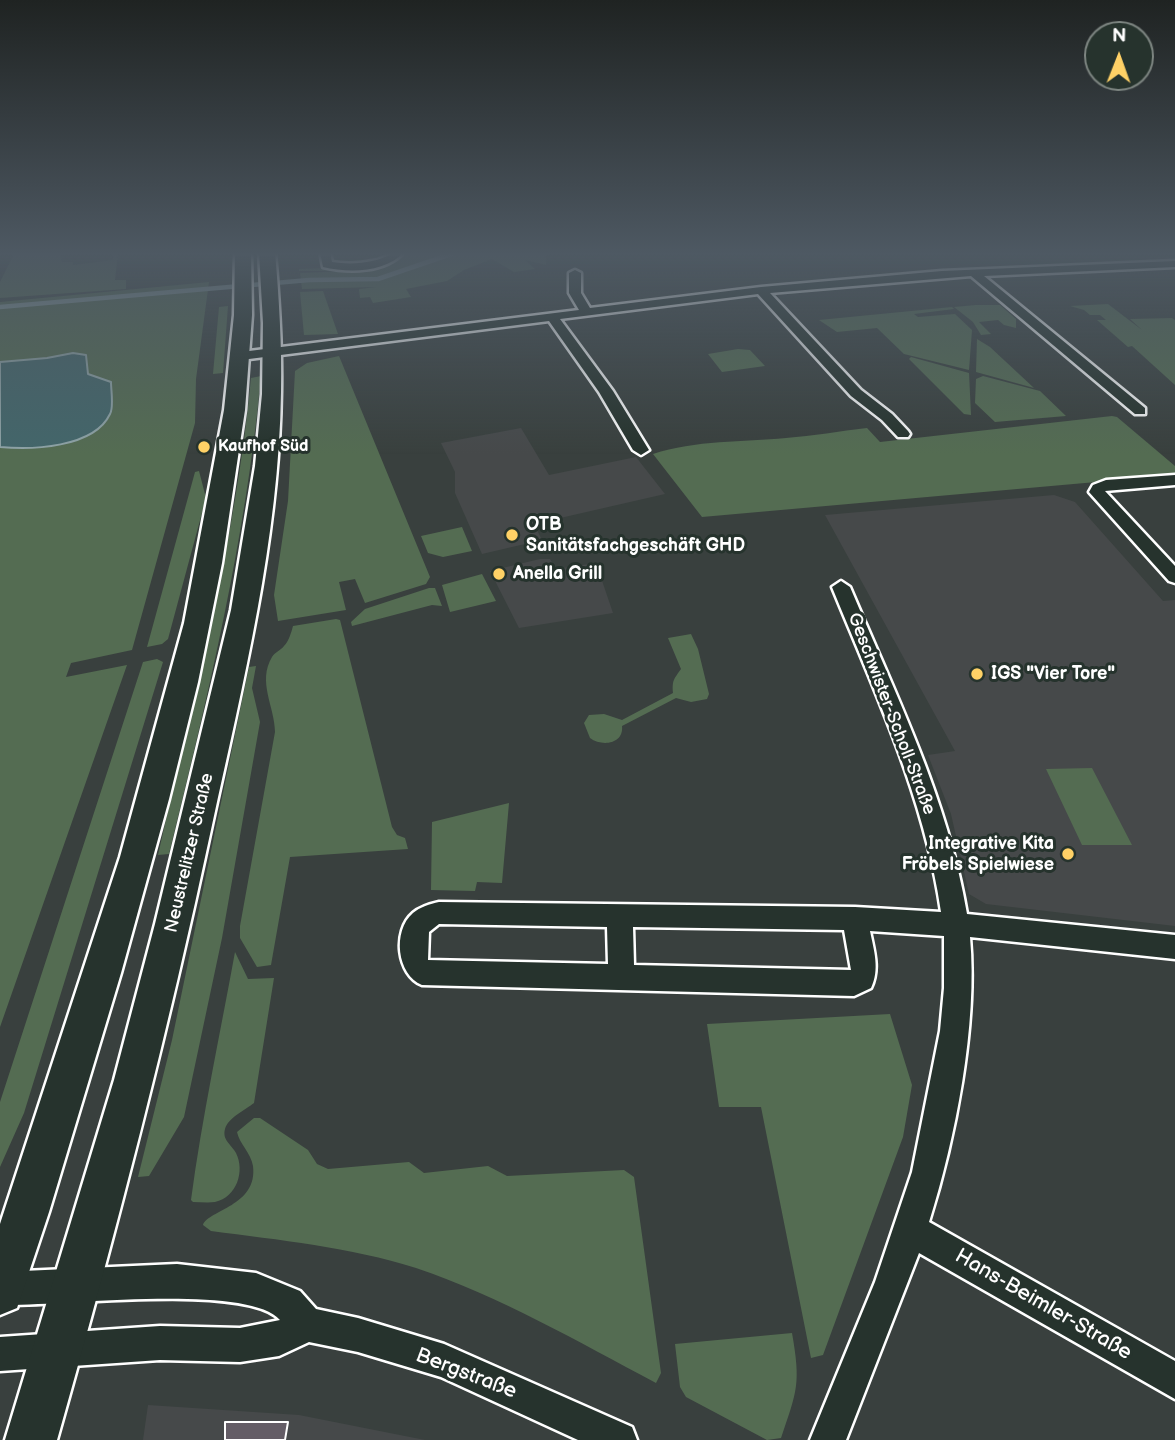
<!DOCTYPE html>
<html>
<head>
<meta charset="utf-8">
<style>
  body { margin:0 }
  #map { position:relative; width:1175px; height:1440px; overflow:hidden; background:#39403e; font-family:"Balsamiq Sans",sans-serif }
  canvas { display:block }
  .north { position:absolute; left:1084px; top:21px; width:70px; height:70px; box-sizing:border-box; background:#26332d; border:2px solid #7d8581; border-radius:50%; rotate:1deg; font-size:19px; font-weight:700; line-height:28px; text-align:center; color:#fff }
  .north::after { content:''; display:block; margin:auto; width:24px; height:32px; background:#ffd166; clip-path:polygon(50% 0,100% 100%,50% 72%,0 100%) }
</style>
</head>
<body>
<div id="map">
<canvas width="1175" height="1440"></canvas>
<div class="north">N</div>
</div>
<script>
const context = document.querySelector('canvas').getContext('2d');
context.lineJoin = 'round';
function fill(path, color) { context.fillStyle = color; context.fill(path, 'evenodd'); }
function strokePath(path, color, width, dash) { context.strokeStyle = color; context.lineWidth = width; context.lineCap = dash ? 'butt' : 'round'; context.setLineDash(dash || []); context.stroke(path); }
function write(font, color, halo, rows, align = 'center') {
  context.font = font + ' "Balsamiq Sans",sans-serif'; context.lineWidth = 6; context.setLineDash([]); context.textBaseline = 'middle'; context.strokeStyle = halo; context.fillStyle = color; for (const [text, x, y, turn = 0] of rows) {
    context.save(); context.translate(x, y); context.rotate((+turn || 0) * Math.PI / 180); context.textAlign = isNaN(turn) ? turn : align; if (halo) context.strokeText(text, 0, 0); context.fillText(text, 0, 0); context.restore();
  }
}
fill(new Path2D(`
  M521,428l28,47 87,-18 29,37 -131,30 8,16 -60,14 -27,-61v-21l-14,-29z
  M1054,495l21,7 88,99 12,-1v326l-189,-22 -17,-10 -18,-80 -23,-59 27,-4 -130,-236z
  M540,559h10l6,10 40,-6 17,50 -94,15 -29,-57z
  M148,1405l151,10 126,25h-282z`), '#46494a');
fill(new Path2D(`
  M15,252h62l-16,3 1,7h11v3l39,-5 1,-5 5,-1 -3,26h11v9l-126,9v-16z
  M406,252h141l-1,13 -21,-5 10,9 -21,3 -22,-13 -28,11 -17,11 -41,8 5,8 -38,6 -3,-6 -10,1 -1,-9 17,-2 -74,2 -2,-16 47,-2h-48v-2l75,-3 32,-11z
  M209,282l-13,97 -1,44 -63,227 -61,13 -5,14 61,-12 -127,362v-725z
  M323,291l15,43 -34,1 -4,-43z
  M1108,304l34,26 -12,-11 42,-1 3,2v65l-43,-39 -4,1 -31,-27h9l-6,-5h-10l-6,-5 -14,-4z
  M976,305h24l16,14v9l-12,-3 -6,-5 -19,2 12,12 -10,1 -8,-13 -19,-15z
  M228,306l-5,67 -10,1 6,-67z
  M952,307l2,2 -40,5 4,3 37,-3 17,16 -3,40 -65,-16 -27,-26 -40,4 -18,-12z
  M977,339l13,8 44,41 -58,-16z
  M738,349l12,1 15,16 -43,6 -14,-18z
  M339,356l91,221 -4,7 -61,19 -10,-24 -16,3 7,28 -68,11 -4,-26 14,-94 7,-130 12,-8z
  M911,357l58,16 2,42 -7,-1 -55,-55z
  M261,376c-15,162 -53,320 -92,478l-11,1c36,-158 78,-316 93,-477z
  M983,376l57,15 26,25 -71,6 -20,-19 1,-24z
  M1112,416l5,1 58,49v9l-473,42 -49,-63c42,-14 91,-12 133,-16 27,-2 54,-7 81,-10l13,14z
  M199,471l7,27 -38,141 -6,5 -15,3 48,-175z
  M462,527l10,24 -29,6 -15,-4 -7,-17z
  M482,574l14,27 -46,11 -8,-27z
  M429,588h6l7,18 -10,-1 -80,21 -1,-4 14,-13z
  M336,619l4,1 52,207 5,8 8,3 3,11 -118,8 -19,108 -14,2 -17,-29v-12l35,-194c0,-25 -18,-50 -3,-75 3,-5 9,-7 12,-11 5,-5 7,-13 9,-20z
  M691,634l7,15 11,45 -2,5 -16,3 -15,-4 -54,28c2,18 -20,21 -32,12l-6,-15 5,-8 15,-1 18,6 51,-27c-1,-13 1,-14 8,-24l-13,-31z
  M157,659l6,3 -139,451 -24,54v-65l143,-440z
  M256,666l-4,22 8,34 -38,216 -38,179 -35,59 -11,1 34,-137 77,-373z
  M1092,768l40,77h-50l-36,-76z
  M509,803l-7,80 -25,-1 -2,9 -44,-1 1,-68z
  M235,952l13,27 26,-1 -20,125c-9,7 -26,15 -29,26 -3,11 6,15 11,24 9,18 1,44 -21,49 -7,1 -15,0 -22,0l-2,-2c11,-83 29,-165 44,-248z
  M890,1014l22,71 -9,52 -80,218 -12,3 -50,-251h-42l-12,-83z
  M254,1118h6l48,32 9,14 11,5 81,-7 15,11 64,-7 19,10 117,-6 10,7 27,196 -5,10c-79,-42 -155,-86 -240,-115 -66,-21 -137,-28 -205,-37l-8,-6c5,-15 55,-19 50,-59 -2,-13 -14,-23 -16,-34z
  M792,1333c9,51 5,58 -11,105l-14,2 -81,-43 -6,-10 -5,-43z`), '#546c52');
const water = new Path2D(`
  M73,353l13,2 2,19 23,8c0,9 3,25 -1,32 -16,34 -79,36 -110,33v-85l47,-4z`);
fill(water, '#43666a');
strokePath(water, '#8ea3a6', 2);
strokePath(new Path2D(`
  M0,307l309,-27 69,-1 79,-27`), '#8ea3a6', 4.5);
const building = new Path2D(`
  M225,1422h63l-3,18h-60z`);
fill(building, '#645d66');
strokePath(building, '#fff', 2);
const street = new Path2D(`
  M320,252h10l2,10c13,2 27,2 40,-1 13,-2 19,-9 32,-9 -19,21 -55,21 -81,15z
  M1175,261v6l-191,9 161,132v6h-10l-164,-138 -201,17 91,97 31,24 16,17 2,3 -2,3h-10l-16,-17 -31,-24 -93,-102 -198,25 53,72 36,59 -8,5 -8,-5 -34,-58 -50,-71 -308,39 -7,-4 7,-4 338,-42 -10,-17v-20l6,-3 6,3v20l9,15 171,-21 181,-16z
  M1175,475v10l-70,6 70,75v17l-6,-2 -80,-89 4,-7 13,-5z
  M841,581l9,6c45,106 98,212 117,327l208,21v24l-205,-22c8,87 -15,203 -41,285l246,139v38l-256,-146 -73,187h-36l65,-158 37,-110 28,-141 4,-43v-52l-74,-5c4,20 10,38 1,57l-17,8 -432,-11c-25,-10 -30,-54 -9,-72 7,-6 17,-9 26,-11l416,5 86,5c-16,-113 -66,-220 -109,-325zM439,924l168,3 1,37 -180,-4 1,-28zM633,927l211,3 7,40 -217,-5z
  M177,1264l79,9 44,18 16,18 42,9 86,26 188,83 5,13h-59l-137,-63 -83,-25 -49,-10 -30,14 -39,6 -80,-2 -160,11v-34l160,-11 80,2 40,-8c-33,-38 -227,-13 -280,-15l1,-33z`);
const secondary = new Path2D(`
  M235,252h16l1,63 -7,95 -23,153 -24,119 -29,117 -48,174 -72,239 -32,96 -17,7v-91l120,-367 64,-234 40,-213 10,-95z
  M259,252h16c4,47 7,93 6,140 -2,146 -38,291 -69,433 -44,207 -97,411 -155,615h-52l109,-360 41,-156 76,-314 24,-144 7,-72 1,-71z`);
strokePath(street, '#fff', 5);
strokePath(secondary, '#fff', 5);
fill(street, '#26332d');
fill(secondary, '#26332d');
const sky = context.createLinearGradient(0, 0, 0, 454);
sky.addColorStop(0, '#1f2322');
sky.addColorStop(0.56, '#4e5963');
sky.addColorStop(1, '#4e596300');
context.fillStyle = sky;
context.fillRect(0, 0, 1175, 454);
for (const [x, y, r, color] of [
  [204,447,7,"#ffd166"],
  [512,535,7,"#ffd166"],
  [499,574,7,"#ffd166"],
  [977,674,7,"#ffd166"],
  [1068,854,7,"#ffd166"]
]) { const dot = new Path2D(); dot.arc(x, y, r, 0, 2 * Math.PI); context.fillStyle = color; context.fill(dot); strokePath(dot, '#26332d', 2.5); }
write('bold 16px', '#fff', '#26332d', [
  ["Kaufhof Süd",218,447]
], 'left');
write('bold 18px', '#fff', '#26332d', [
  ["OTB",526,525],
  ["Sanitätsfachgeschäft GHD",526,546],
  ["Anella Grill",513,574],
  ["IGS \"Vier Tore\"",991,674],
  ["Integrative Kita",1054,844,"right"],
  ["Fröbels Spielwiese",1054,865,"right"]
], 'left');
write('18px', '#fff', '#26332d', [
  ["Geschwister-Scholl-Straße",891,714,69],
  ["Neustrelitzer Straße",190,853,-77]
]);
write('21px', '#fff', '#26332d', [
  ["Hans-Beimler-Straße",1043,1305,30],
  ["Bergstraße",466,1374,21]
]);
</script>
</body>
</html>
